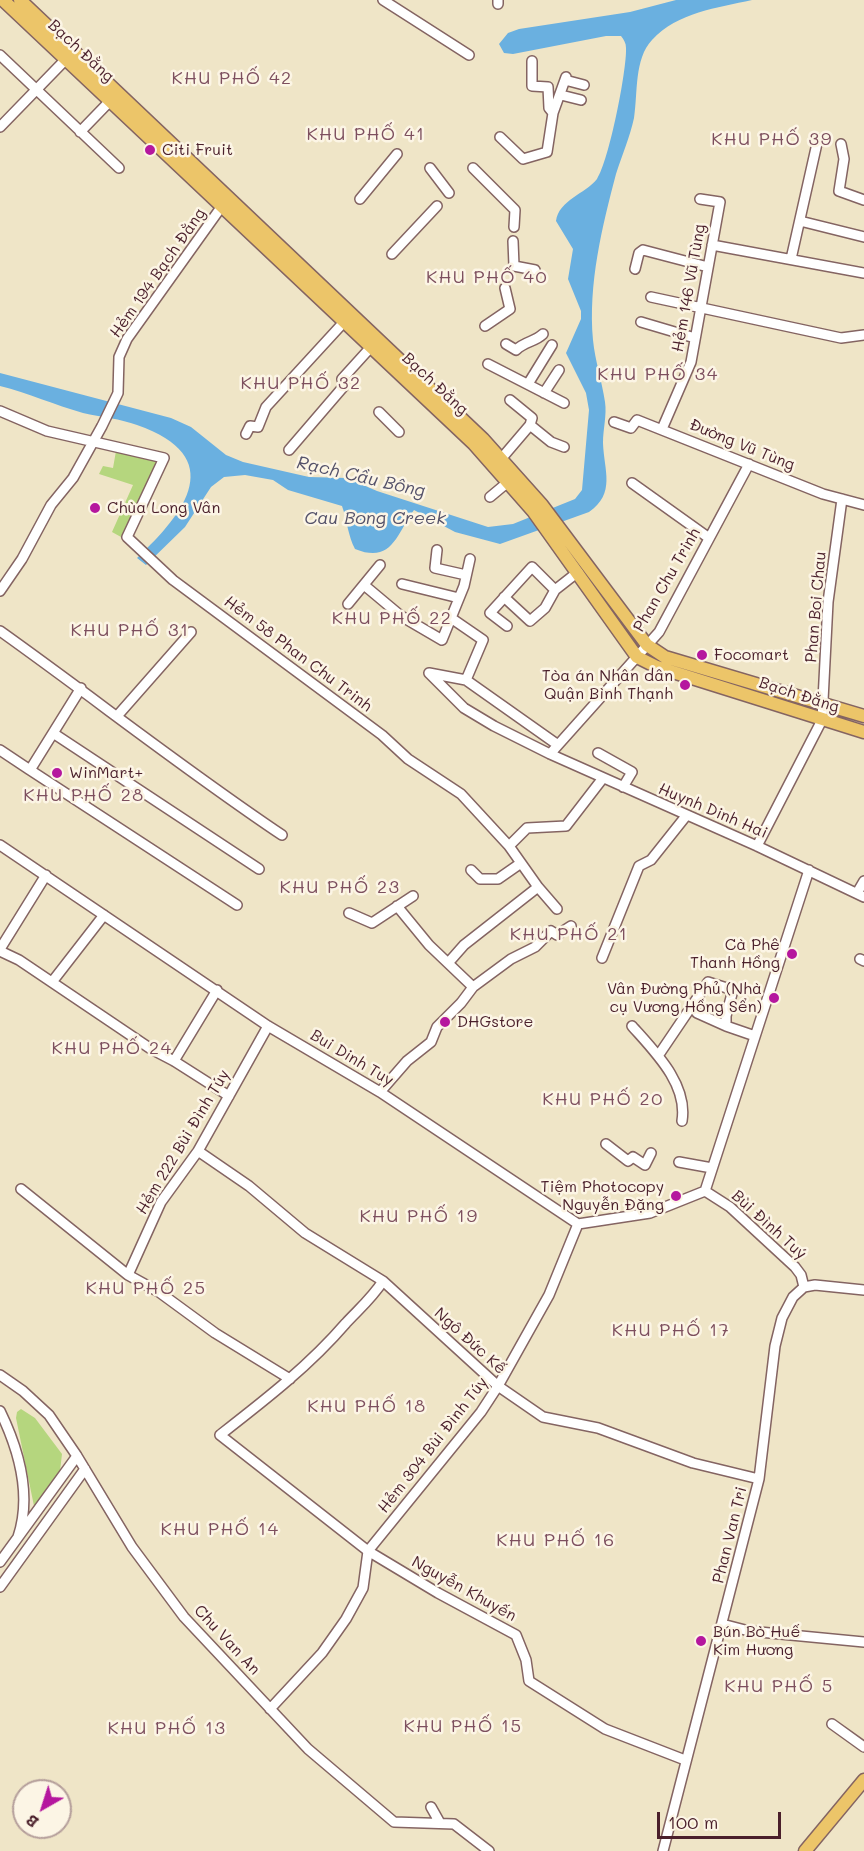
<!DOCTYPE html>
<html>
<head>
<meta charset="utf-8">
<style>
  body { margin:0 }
  #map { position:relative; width:864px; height:1851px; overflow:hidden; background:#efe5c7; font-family:Mali,sans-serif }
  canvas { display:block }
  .north { position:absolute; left:12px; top:1779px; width:60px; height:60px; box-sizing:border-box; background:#fcf5e5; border:2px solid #b59f9b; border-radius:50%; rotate:219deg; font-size:16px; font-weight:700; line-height:24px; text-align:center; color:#4a1f2b }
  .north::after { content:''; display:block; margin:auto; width:21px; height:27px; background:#b5179e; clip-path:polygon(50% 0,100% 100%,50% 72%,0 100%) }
  .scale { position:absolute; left:657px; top:1812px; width:124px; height:27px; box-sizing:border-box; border:3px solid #4a1f2b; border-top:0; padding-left:8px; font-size:18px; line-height:21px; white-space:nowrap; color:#4a1f2b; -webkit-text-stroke:4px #fcf5e5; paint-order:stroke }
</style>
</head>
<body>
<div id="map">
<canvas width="864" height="1851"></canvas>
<div class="north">B</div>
<div class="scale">100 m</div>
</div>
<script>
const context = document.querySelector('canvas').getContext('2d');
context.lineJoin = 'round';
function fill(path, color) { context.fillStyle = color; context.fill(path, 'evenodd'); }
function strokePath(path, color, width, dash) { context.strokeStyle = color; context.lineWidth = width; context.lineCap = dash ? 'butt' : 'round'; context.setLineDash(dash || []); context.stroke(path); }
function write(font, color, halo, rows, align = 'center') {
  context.font = font + ' Mali,sans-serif'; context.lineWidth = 5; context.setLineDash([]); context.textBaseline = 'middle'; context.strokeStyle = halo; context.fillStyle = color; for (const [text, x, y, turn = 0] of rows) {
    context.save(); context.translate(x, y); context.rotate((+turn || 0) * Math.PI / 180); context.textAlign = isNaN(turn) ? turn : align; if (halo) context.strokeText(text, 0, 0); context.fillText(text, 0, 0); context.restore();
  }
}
fill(new Path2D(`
  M116,451l44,10 -39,76 -9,-5 21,-47 -34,-11 4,-8 10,2z
  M21,1409l14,9 27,36 -2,17 -26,35 -18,-88 1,-6z`), '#b5d67e');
fill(new Path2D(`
  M676,0h76c-35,8 -74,12 -100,40 -18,19 -14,53 -18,78 -4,19 -12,37 -18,56 -14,53 -28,110 -23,166 2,21 9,41 12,62 2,13 -2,27 -2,41 1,28 13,50 -14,69l-89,32 -45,-12 -41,-22c-18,25 -22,54 -59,39 -7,-13 -8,-29 -13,-43l-54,-16 -15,-10 -28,-5 -21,2 -13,10 -26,40 -39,38 -9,-7c49,-46 91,-101 0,-133 -16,-6 -36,-8 -54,-12 -28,-8 -55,-20 -83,-27v-13l171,45 20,9 35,28 17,7 66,15 38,1 30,13 111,36 25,-3 62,-25 7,-9 7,-80 -3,-17 -20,-40 15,-34v-8l-13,-32 5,-30 -17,-28c3,-21 29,-27 41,-42 12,-18 30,-109 29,-131 0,-5 -2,-8 -5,-12h-15l-93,18 -9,-1 -5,-9 9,-11 11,-4 111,-17z`), '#6ab0e0');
const minor = new Path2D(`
  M383,0l86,55
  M498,0v4
  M0,55l119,113
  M532,61v25l16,1 1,21 4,5
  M565,80l19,5
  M561,95l20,5
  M0,127l70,-72
  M80,132l30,-31
  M500,137l23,22 24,-7 6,-39 13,-36
  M841,144l3,15 -5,32 25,9
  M430,168l19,25
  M473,168l42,42 -1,17
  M360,199l37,-45
  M800,221l64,16
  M513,241l1,25 21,4
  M712,245l152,28
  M392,254l45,-48
  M791,259l27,-120
  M635,269l4,-16 4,-3 65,17
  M651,297l190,41 23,-3
  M641,322l54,16
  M485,326l25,-17 -5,-21
  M506,344l10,6c9,-9 19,-8 27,-16
  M488,364l76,39
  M528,384l24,-39
  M544,393l15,-23
  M510,400l22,18 -2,7
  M0,411l47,20 117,27 -37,79 46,43 209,155 26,24 53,35 48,52
  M379,412l20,20
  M614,422l17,6 6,-8 186,74 41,11
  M662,429l29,-67 29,-160 -20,-3
  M246,434l4,-8 8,1 8,-20 78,-85
  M289,450l55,-64 -2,-7 29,-32
  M501,459l29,-34 21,17 13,5
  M632,483l77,55
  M490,497l18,-15
  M437,550l-2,18 31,7
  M402,584l57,14
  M364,585l37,31 41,24 9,-22 32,22 -17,40
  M0,591l22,-32 29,-54 22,-27 29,-52 16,-33 1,-36 8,-18 95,-133
  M504,597l26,24 15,-13 10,-18 23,-18
  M348,604l32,-39
  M451,618l13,-32 6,-27
  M507,626l-17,-13 42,-46 23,23
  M0,631c94,67 185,139 282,204
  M429,673l35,35 30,18 56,28 207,92 107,51
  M429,673l37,7 92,65
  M118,715l73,-83
  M53,733l206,136
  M0,750l30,20 51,-82
  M598,753l34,19 -9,15
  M550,754l109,-122 90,-168
  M30,770l207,135
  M0,845l268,181 112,66 198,132 72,-11 55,-22
  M757,846l65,-126 6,-118 14,-103
  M471,870l9,9h18l23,-16
  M538,887l19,22
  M857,893l7,-12
  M397,906l32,39 44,42
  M349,913l23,10 41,-27
  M0,949l46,-74
  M0,951l19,9 132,89 23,12 55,35
  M602,958l37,-92 12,-6 35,-44
  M860,959l4,2
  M449,962l15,-17 74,-58 -29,-41 18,-18 39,-2 37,-48
  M52,982l52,-67
  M697,1013l29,13
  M632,1026c23,26 56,58 50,95
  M658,1056l50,-74 25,8 -7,26v10l29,10
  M174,1061l43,-71
  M380,1092l27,-31 24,-19 6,-15 24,-24 12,-16 38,-28 24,-12 16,-16 6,4 14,-9
  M606,1144l22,17 5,-4 12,8 6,-12
  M198,1151l51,35 56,47 78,48 115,105 45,31 55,11 95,35 66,16
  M679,1162l33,6
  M21,1189l107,86 31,17 56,41 75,46
  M705,1191l104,-321
  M705,1191l25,16 65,60 6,8 3,12
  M128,1275l33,-73 37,-51 70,-125
  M383,1281c-11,17 -24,28 -37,42 -37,43 -81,77 -126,112l148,116 70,42 78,42 10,25 3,21 76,48 80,31
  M0,1375l23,16 26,24 28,41 55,91 52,70 124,132 86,73 60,2 35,27
  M0,1411c19,39 32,84 18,126
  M0,1562l77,-106
  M0,1587l85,-118
  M722,1624l27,7 115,11
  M270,1709l52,-56 24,-34 17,-31 5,-37 113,-139 17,-26 51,-91 29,-71
  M832,1724l32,23
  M431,1807l9,16
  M663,1851l96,-372 16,-133 7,-28 11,-21 11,-10 11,-2 49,5`);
const major = new Path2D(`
  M3,0l471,444 59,67 104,146 20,10 207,65
  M20,0l463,439 59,66 105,140 18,12 199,59
  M805,1851l59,-71`);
strokePath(minor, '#846462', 12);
strokePath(major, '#846462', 15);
strokePath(minor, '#fff', 9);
strokePath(major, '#ecc569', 12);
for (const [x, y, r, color] of [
  [150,150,6,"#b5179e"],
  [95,508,6,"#b5179e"],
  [702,655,6,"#b5179e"],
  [685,685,6,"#b5179e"],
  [57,773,6,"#b5179e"],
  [792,954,6,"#b5179e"],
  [774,998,6,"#b5179e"],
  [445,1022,6,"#b5179e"],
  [676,1196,6,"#b5179e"],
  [701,1641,6,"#b5179e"]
]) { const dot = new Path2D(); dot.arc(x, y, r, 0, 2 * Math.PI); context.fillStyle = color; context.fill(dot); strokePath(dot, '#fcf5e5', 2); }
write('16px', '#4a1f2b', '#fcf5e5', [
  ["Bạch Đằng",81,51,43],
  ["Hẻm 194 Bạch Đằng",158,273,-55],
  ["Hẻm 146 Vũ Tùng",689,288,-80],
  ["Bạch Đằng",435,384,43],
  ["Đường Vũ Tùng",742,445,22],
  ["Phan Chu Trinh",667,580,-60],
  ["Phan Boi Chau",816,607,-85],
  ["Hẻm 58 Phan Chu Trinh",298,654,37],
  ["Bạch Đằng",799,695,18],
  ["Huynh Dinh Hai",713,811,23],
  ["Bui Dinh Tuy",352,1058,31],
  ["Hẻm 222 Bùi Đình Túy",183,1142,-59],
  ["Bùi Đình Tuý",769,1225,42],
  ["Ngô Đức Kế",470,1341,42],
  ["Hẻm 304 Bùi Đình Túy",433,1445,-52],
  ["Phan Van Tri",730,1535,-76],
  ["Nguyễn Khuyến",464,1589,29],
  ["Chu Van An",227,1640,47]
]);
write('16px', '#4a1f2b', '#fcf5e5', [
  ["Citi Fruit",162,150],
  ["Chùa Long Vân",107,508],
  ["Focomart",714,655],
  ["Tòa án Nhân dân",673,676,"right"],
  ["Quận Bình Thạnh",673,694,"right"],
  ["WinMart+",69,773],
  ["Cà Phê",780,945,"right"],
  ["Thanh Hồng",780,963,"right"],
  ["Vân Đường Phủ (Nhà",762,989,"right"],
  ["cụ Vương Hồng Sển)",762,1007,"right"],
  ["DHGstore",457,1022],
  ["Tiệm Photocopy",664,1187,"right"],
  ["Nguyễn Đặng",664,1205,"right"],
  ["Bún Bò Huế",713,1632],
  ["Kim Hương",713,1650]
], 'left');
context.letterSpacing = '1.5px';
write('18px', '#7d4f5e', '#fcf5e5', [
  ["KHU PHỐ 42",232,78],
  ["KHU PHỐ 41",366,134],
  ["KHU PHỐ 39",772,139],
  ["KHU PHỐ 40",487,277],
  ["KHU PHỐ 34",658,374],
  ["KHU PHỐ 32",301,383],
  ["KHU PHỐ 22",392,618],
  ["KHU PHỐ 31",130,630],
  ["KHU PHỐ 28",84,795],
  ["KHU PHỐ 23",340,887],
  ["KHU PHỐ 21",569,934],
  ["KHU PHỐ 24",112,1048],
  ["KHU PHỐ 20",603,1099],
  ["KHU PHỐ 19",419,1216],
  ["KHU PHỐ 25",146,1288],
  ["KHU PHỐ 17",671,1330],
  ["KHU PHỐ 18",367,1406],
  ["KHU PHỐ 14",220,1529],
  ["KHU PHỐ 16",556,1540],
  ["KHU PHỐ 5",779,1686],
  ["KHU PHỐ 15",463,1726],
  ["KHU PHỐ 13",167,1728]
]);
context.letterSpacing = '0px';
write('italic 18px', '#55526a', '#fcf5e5', [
  ["Rạch Cầu Bông",361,477,13],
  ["Cau Bong Creek",375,518]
]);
</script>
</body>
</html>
